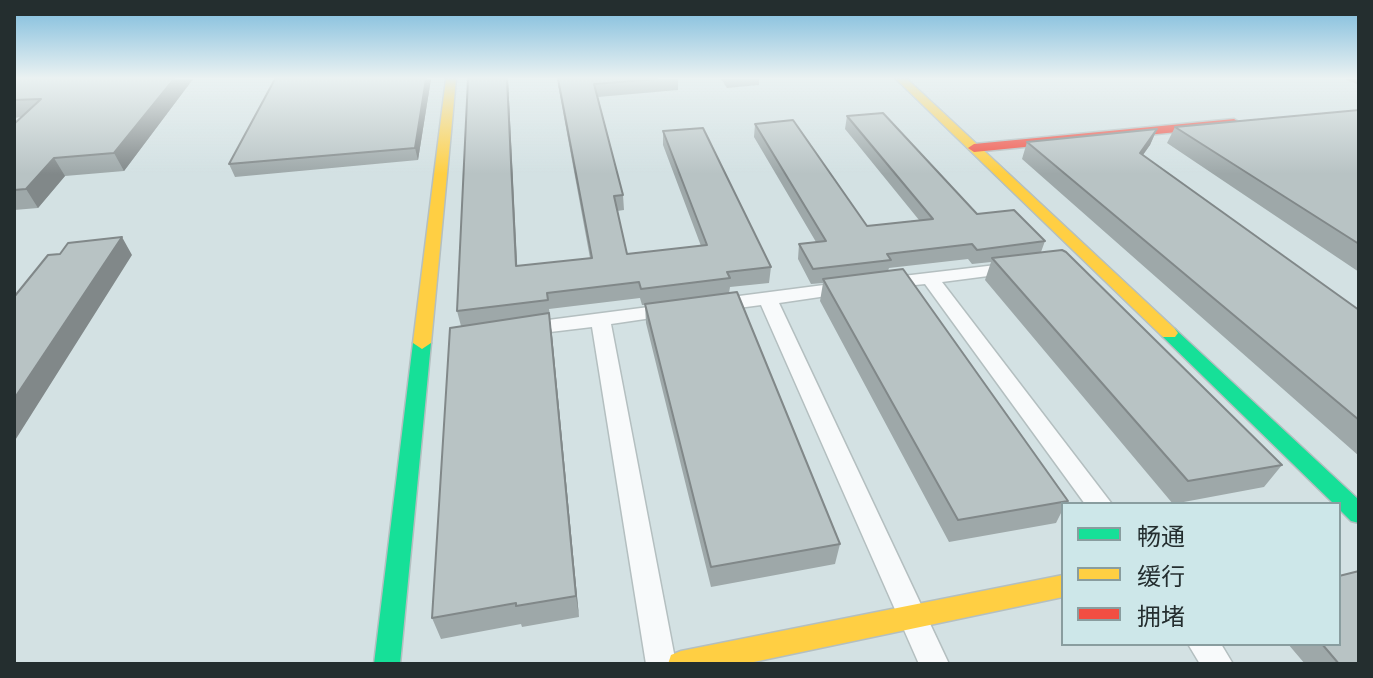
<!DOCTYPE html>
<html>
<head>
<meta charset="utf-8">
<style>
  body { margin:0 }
  #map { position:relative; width:1373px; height:678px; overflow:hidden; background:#d3e1e3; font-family:"Exo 2","Noto Sans SC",sans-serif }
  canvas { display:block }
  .frame { position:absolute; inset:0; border:16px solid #242e2f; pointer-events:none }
  .legend { position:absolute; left:1061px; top:502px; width:280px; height:144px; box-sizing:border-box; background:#cde7e9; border:2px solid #899d9f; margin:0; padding:10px 14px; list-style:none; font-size:24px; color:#242e2f }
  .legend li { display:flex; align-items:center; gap:16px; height:40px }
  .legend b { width:40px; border:2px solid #899d9f }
</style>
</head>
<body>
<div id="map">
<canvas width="1373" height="678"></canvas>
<div class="frame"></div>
<ul class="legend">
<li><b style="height:10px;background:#16e098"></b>畅通</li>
<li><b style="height:10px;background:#ffcf43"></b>缓行</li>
<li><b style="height:10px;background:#f24e42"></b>拥堵</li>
</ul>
</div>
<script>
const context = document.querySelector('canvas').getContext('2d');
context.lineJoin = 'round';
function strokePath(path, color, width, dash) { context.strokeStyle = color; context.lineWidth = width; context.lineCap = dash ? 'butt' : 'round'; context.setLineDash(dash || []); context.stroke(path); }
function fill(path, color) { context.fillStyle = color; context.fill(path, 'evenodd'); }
const lane = new Path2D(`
  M1013,263l6,1 3,4 -3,4 -77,10 170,222h-27l-160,-220 -39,4 -9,-5 9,-5z
  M847,282l9,6 -2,4 -75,11 170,361h-30l-158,-359 -45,6 -9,-6 9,-6z
  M672,304l7,2 3,4 -3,4 -68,10 65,340h-30l-54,-337 -67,8 -10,-6 10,-6z
  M1188,644h33l12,20h-33z`);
const fast = new Path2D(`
  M1169,327l6,2 184,171v23l-8,-2 -12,-12v-5h-5l-171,-167 -3,-4 3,-4z
  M422,337l9,6 -31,321h-26l39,-321z`);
const slow = new Path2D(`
  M446,79h10l-25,264 -9,6 -9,-6z
  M896,79h11l268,250 3,4 -3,4h-12z
  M1063,575v22l-319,67h-76l3,-9 10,-4z`);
const jam = new Path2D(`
  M1234,119l6,4 -2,3 -264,26 -6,-4 6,-4z`);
strokePath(lane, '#b4bfc0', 3);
strokePath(fast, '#b4bfc0', 3);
strokePath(slow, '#b4bfc0', 3);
strokePath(jam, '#b4bfc0', 3);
fill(lane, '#f8fafb');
fill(fast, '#16e098');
fill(slow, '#ffcf43');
fill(jam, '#f24e42');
fill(new Path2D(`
  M14,79h179l-69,92 -59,5 -27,32 -24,2v-86l7,-7 -7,1z
  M431,79l-13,81 -183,17 -6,-13z
  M557,79h121v11l-80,7 25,98 1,15 -7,1 10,43 74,-8 -38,-101v-14l108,136 -2,16 -39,4 -1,6 111,251 -5,20 -124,23 -65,-264 -1,-18h-3l-2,-7 -91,11 1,7h-1l3,19 27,282 -57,10 -1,-3 -80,15 -9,-21 29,-292 -4,-15 61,-45 72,-8z
  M721,79h38v6l-32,3z
  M1345,79h14v6z
  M1359,110v162l-192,-129 8,-16z
  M847,116l130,98 68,27 -4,11 241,213 -18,22 -91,17 -188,-224 6,-18 -19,2 -4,-5 -79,9 -1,3 180,230 -2,3h-3v5l-7,14 -107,19 -129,-241 3,-18 -12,1 -13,-25 1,-15 17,-2 -62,-105 1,-13 112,102 52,-6 -74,-91z
  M1157,129l-7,16 -7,10 216,155v146l-337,-297 5,-17z
  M1288,644h51l20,20h-54z`), '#9ea8a9');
fill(new Path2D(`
  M174,79h19l-69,92 -10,-18z
  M426,79h5l-13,81 -3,-12z
  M507,79h1l10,203 -2,-16z
  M1157,129l-7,16 -18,25 8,-17z
  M54,158l11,18 -27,32 -12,-19z
  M122,237l10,18 -118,187v-43z
  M549,313l3,22 27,282 -3,-21z`), '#818889');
const building = new Path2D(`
  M14,79h160l-60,74 -60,5 -28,31 -12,1v-66l27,-25 -27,1z
  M275,79h151l-11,69 -186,16z
  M468,79h39l9,187 76,-8 -34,-179h99l-63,5 29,111 -9,1 13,58 80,-9 -44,-114 40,-3 68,139 -44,5 3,6 -89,11 -2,-7 -92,11 1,7 -91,11z
  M1359,110v134l-184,-117z
  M883,113l94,101 37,-4 31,31 -68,9 -5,-6 -85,10 4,6 -78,9 -14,-25 27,-3 -71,-117 38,-4 74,106 66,-7 -86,-103z
  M1157,129l-17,24 219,157v110l-332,-278z
  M122,237l-108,162v-102l34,-42 12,-1 8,-11z
  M1062,250l4,2 216,213 -94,16 -196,-223z
  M903,269l165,232 -110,19 -135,-241z
  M737,292l103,252 -129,23 -66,-263z
  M549,313l27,283 -60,10v-3l-84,15 18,-290z
  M1359,571v93h-20l-17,-20h17v-68z`);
fill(building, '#b8c3c4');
strokePath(building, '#818889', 2);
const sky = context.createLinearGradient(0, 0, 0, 174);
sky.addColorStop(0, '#78b9db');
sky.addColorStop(0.45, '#ebf2f2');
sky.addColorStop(1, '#ebf2f200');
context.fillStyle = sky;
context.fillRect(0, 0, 1373, 174);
</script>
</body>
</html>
